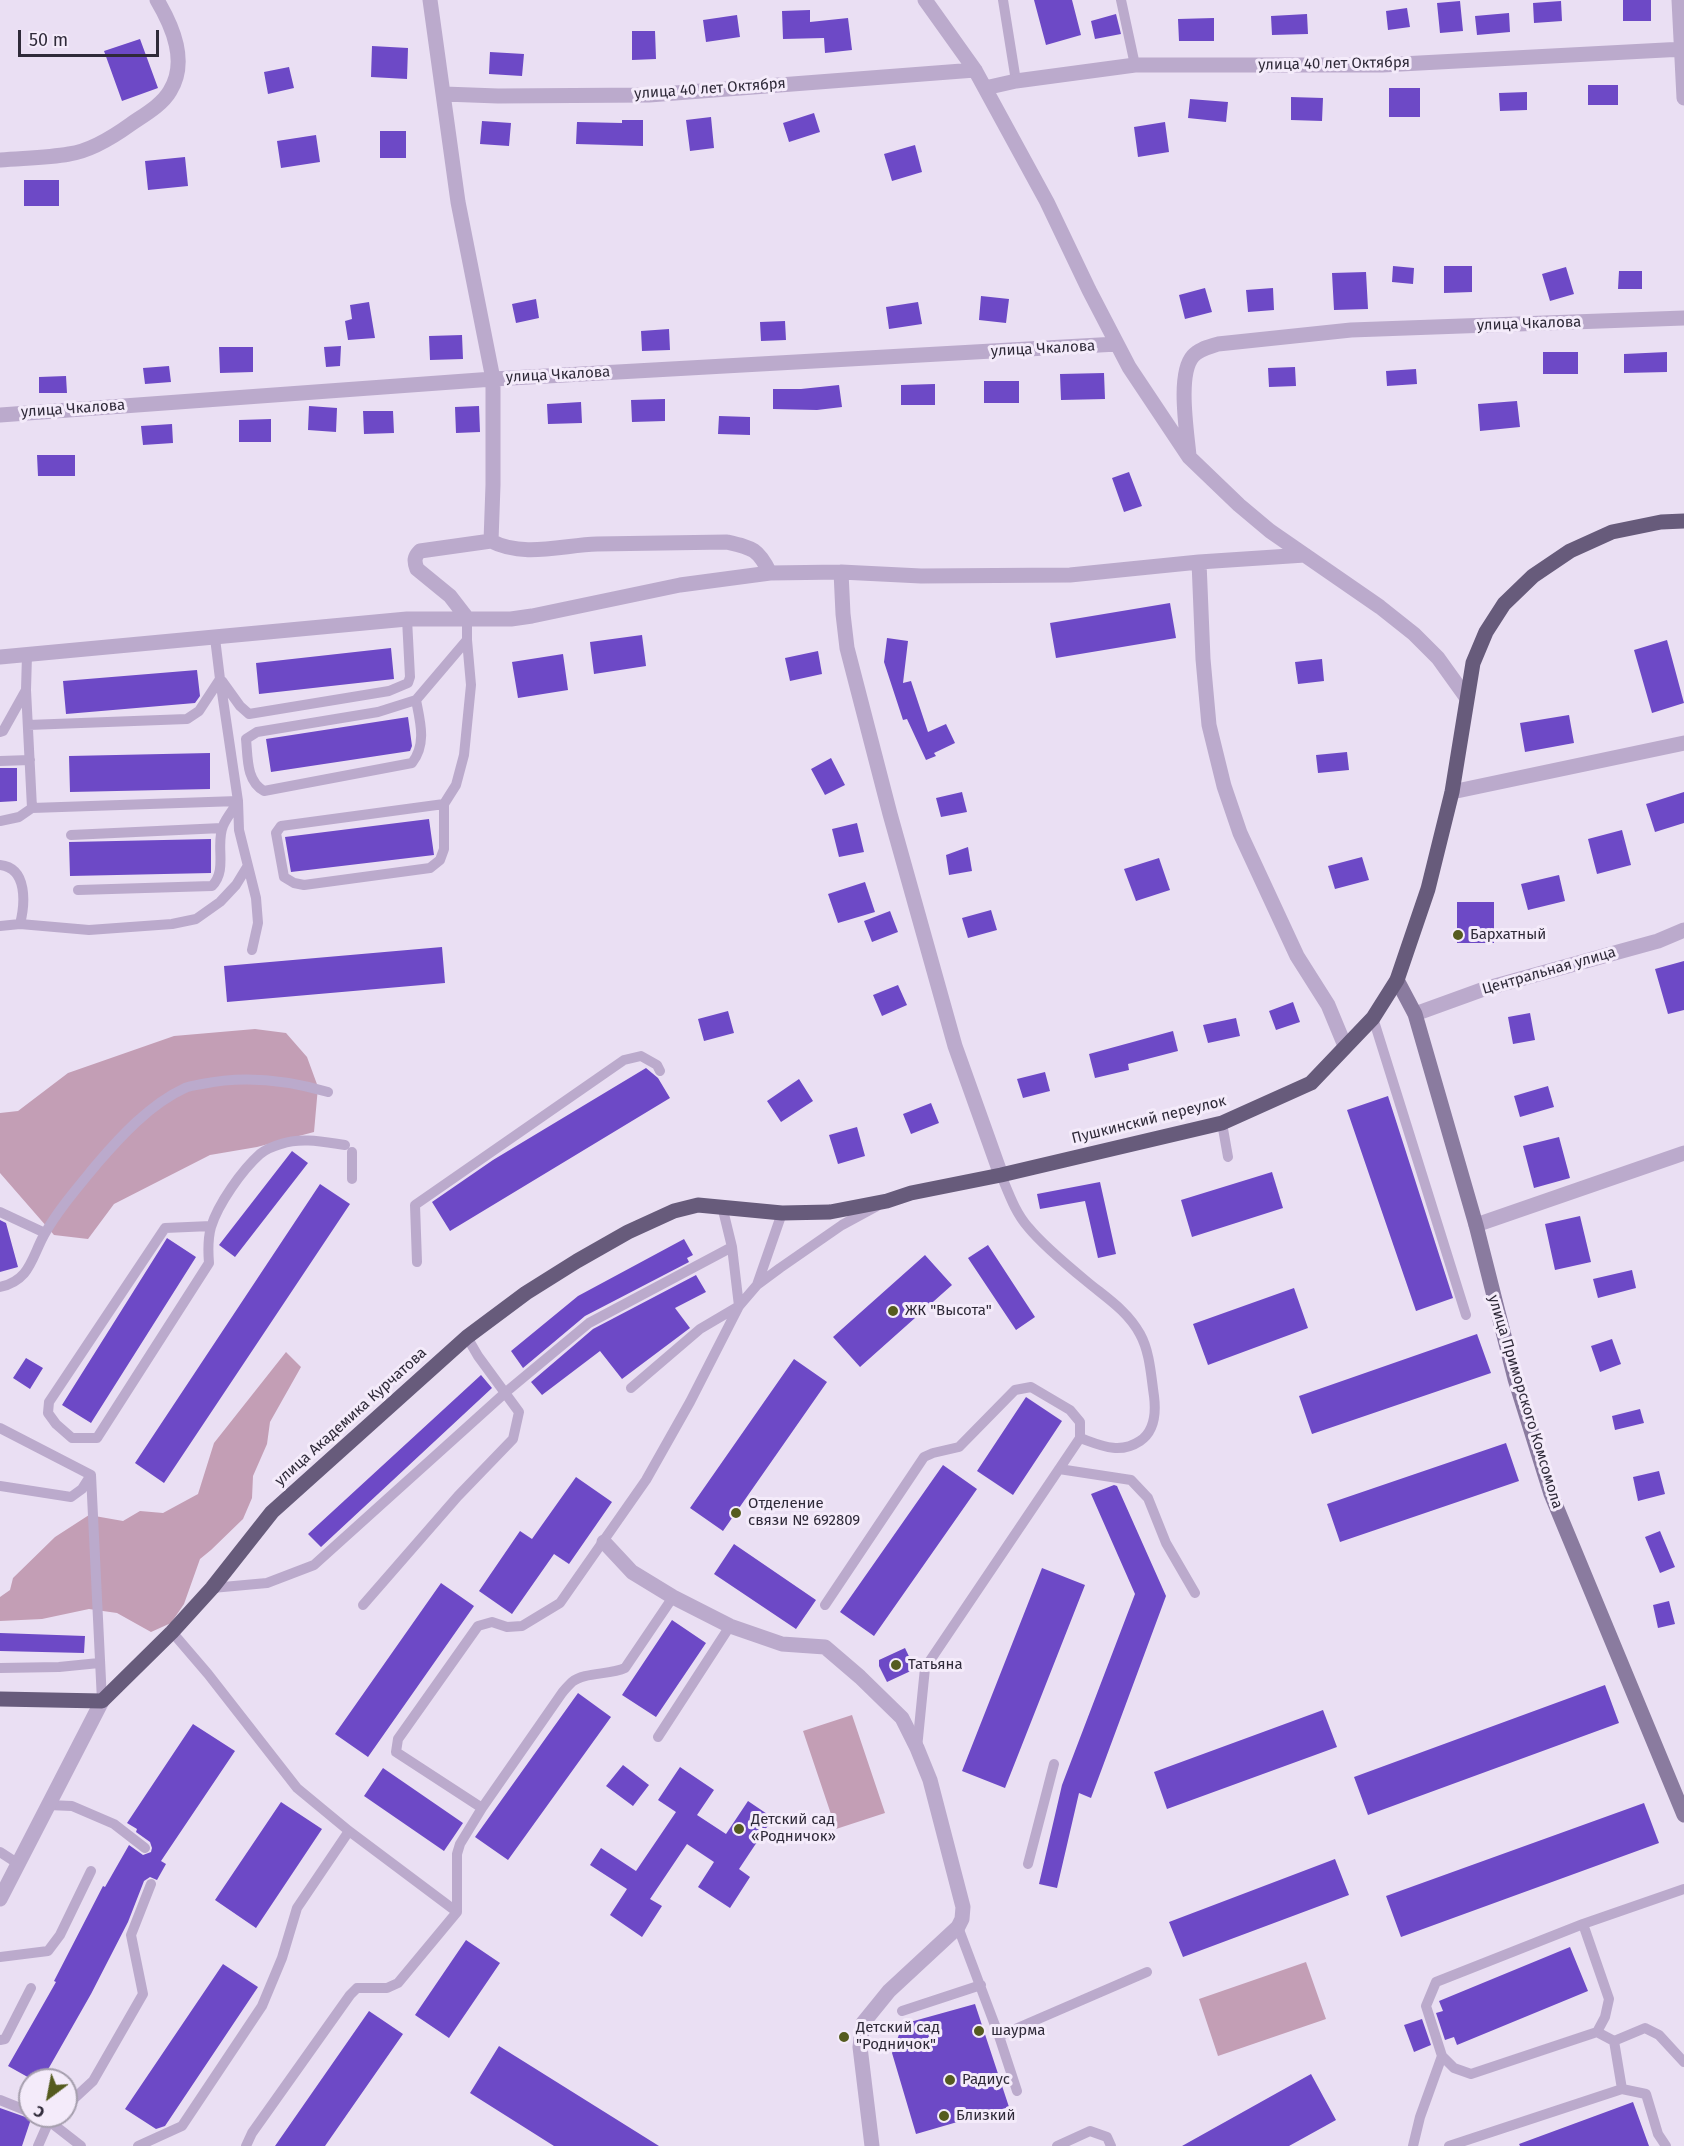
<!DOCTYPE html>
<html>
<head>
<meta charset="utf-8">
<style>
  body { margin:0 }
  #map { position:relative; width:1684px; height:2146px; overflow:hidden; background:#eadff3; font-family:"Fira Sans",sans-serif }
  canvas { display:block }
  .north { position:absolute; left:18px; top:2068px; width:60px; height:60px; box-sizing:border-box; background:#f4ebfa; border:2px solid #a59ead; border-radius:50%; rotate:212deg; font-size:16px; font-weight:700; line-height:24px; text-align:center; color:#2f2a39 }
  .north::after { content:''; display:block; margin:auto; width:21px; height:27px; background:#555b1f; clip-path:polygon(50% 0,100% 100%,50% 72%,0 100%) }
  .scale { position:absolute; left:18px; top:30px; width:141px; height:27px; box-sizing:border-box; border:3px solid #2f2a39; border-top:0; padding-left:8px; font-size:18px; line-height:21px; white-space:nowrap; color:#2f2a39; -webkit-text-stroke:4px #f4ebfa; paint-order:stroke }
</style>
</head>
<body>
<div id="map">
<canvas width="1684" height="2146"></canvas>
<div class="north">С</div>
<div class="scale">50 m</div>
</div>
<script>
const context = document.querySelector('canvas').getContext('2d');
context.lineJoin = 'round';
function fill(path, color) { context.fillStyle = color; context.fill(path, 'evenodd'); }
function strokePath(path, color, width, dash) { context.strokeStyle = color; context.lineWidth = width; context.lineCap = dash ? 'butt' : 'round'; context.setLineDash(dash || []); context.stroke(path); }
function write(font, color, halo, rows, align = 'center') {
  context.font = font + ' "Fira Sans",sans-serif'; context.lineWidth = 6; context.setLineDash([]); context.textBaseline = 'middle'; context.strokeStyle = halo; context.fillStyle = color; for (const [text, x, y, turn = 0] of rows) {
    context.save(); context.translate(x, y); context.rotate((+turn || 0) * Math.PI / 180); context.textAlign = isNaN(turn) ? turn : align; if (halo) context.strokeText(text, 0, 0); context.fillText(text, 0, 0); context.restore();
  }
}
fill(new Path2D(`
  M255,1029l31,4 21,24 11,30 -4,45 -57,15 -47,8 -96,49 -26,35 -34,-4 -54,-62v-60l18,-2 50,-38 106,-37z
  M286,1352l15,15 -31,55 -3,22 -14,32 -1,22 -9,21 -32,31 -11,9 -16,45 -13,19 -20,9 -34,-19 -28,-4 -47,10 -42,2v-24l10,-7 3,-12 42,-41 34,-22 34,6 17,-10 23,2 35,-19 16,-51z
  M852,1715l33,98 -49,16 -33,-98z
  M1306,1962l20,57 -108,37 -19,-57z`), '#c39eb5');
fill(new Path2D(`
  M1034,0h38l9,35 -35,10z
  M1623,0h28v21h-28z
  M1460,1l3,30 -23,2 -3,-30z
  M1561,1l1,20 -28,2 -1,-20z
  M1407,8l3,19 -22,3 -2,-19z
  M810,10v12l38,-4 4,32 -27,3 -1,-15 -41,1 -1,-28z
  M1509,13l1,19 -33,3 -2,-19z
  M1116,14l5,20 -26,5 -4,-18z
  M1307,14l1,20 -36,1 -1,-19z
  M737,15l3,22 -34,5 -3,-22z
  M1214,18v23h-35l-1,-22z
  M632,31h23l1,28 -24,1z
  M140,39l18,49 -36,13 -18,-50z
  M372,46l36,2 -1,31 -36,-2z
  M490,52l34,2 -2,22 -33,-2z
  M289,67l5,21 -26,6 -4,-22z
  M1588,85h30v20h-30z
  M1389,88h31v29h-31z
  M1527,92v18l-27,1 -1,-18z
  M1291,97l32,1 -1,23 -31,-1z
  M1190,99l38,3 -2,20 -38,-4z
  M814,113l6,19 -31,10 -6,-19z
  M711,117l3,31 -24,3 -4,-31z
  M622,120h21v26l-67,-2 1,-22 45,1z
  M482,121l29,2 -2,23 -29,-2z
  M1165,122l4,30 -31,5 -4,-30z
  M380,131h26v27h-26z
  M316,135l4,27 -39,6 -4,-27z
  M915,145l7,27 -30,9 -8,-27z
  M185,157l3,29 -40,4 -3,-29z
  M24,180h35v26h-35z
  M1393,266l21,2 -1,16 -21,-2z
  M1444,266h28v26l-28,1z
  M1566,267l8,27 -24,7 -8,-27z
  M1619,271h23v18h-24z
  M1366,272l2,37 -34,1 -2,-37z
  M1205,288l7,24 -27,7 -6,-24z
  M1273,288l1,22 -26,2 -2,-22z
  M981,296l28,3 -3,24 -27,-3z
  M536,299l3,19 -23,5 -4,-19z
  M369,302l6,36 -27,2 -3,-19 7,-2 -2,-14z
  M918,302l4,22 -33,5 -3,-22z
  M785,321l1,19 -25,1 -1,-19z
  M669,329l1,21 -28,1 -1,-20z
  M462,335l1,24 -33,1 -1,-24z
  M341,346l-1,20 -14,1 -2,-20z
  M219,347h34v25l-33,1z
  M1543,352h35v22h-35z
  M1667,352v20l-43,1v-19z
  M169,366l2,16 -26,2 -2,-16z
  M1295,367l1,19 -27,1 -1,-19z
  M1416,369l1,15 -30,2 -1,-15z
  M1104,373l1,26 -44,1 -1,-26z
  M66,376l1,17h-28v-16z
  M984,381h35v22h-35z
  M935,384v21h-34v-20z
  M839,385l3,22 -25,3 -44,-1v-20h28z
  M665,399v22l-33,1 -1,-22z
  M1517,401l3,26 -40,4 -2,-27z
  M581,402l1,21 -34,1 -1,-20z
  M309,406l28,2 -1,24 -28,-2z
  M479,406l1,26 -24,1 -1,-26z
  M363,411h30l1,22 -30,1z
  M719,416l31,1v18l-32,-1z
  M271,419v23h-32v-22z
  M172,424l1,19 -30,2 -2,-19z
  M37,455h38v21h-37z
  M1129,472l13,34 -18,6 -12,-34z
  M1170,603l6,35 -120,20 -6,-35z
  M642,635l4,31 -52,8 -4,-32z
  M887,638l21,3 -5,42 8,-2 17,51 18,-8 9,19 -21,10 2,3 -10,4 -19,-41 -4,1 -19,-58z
  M1667,640l17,63 -32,10 -18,-63z
  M391,648l3,31 -135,15 -3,-31z
  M818,651l4,23 -32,7 -5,-23z
  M563,654l5,36 -50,8 -6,-36z
  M1322,659l2,22 -26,3 -3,-22z
  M197,670l3,26 -5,7 -129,11 -3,-33z
  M1569,715l5,28 -49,9 -5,-29z
  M408,717l4,29 -2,5 -139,21 -5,-33z
  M1347,752l2,18 -31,3 -2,-18z
  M210,753v36l-140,3 -1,-36z
  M831,758l14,27 -20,10 -14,-26z
  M0,768h17v33l-17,1z
  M962,792l5,20 -26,5 -5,-19z
  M1684,792v31l-29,9 -9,-28z
  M429,819l5,36 -143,17 -6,-35z
  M857,823l7,29 -25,5 -7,-28z
  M1622,830l9,35 -34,9 -9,-35z
  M211,839v34l-141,3 -1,-34z
  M968,847l4,24 -23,4 -3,-20z
  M1362,857l7,23 -34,9 -7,-23z
  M1159,858l11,32 -34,11 -12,-32z
  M1559,875l6,26 -37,9 -7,-26z
  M865,882l10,30 -37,11 -10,-29z
  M1457,902h37v41h-37z
  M991,910l6,20 -29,8 -6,-20z
  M890,911l8,21 -26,10 -8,-21z
  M442,947l3,36 -218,19 -3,-36z
  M1684,961v49l-16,4 -13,-45z
  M898,985l9,20 -25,11 -9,-21z
  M1293,1002l7,20 -24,8 -7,-19z
  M728,1011l6,22 -30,8 -6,-22z
  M1530,1013l5,27 -22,4 -5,-27z
  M1236,1018l4,18 -32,7 -5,-18z
  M1173,1031l5,20 -50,13 1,6 -34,8 -6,-24z
  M646,1068l12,10 12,20 -220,133 -18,-29 61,-42z
  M1045,1072l5,19 -27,7 -6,-19z
  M799,1079l14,22 -32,21 -14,-21z
  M1548,1086l6,21 -34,10 -6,-21z
  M1388,1096l65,202 -37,13 -69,-201z
  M931,1103l8,20 -28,11 -8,-20z
  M857,1127l8,29 -27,8 -9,-29z
  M1559,1137l11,41 -36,10 -11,-42z
  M292,1151l16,12 -73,94 -16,-12z
  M1272,1172l11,36 -91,29 -11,-37z
  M1100,1182l16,72 -18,4 -13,-57 -45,8 -3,-15z
  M320,1184l30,20 -186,279 -29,-20z
  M1580,1216l11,46 -36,8 -10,-46z
  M0,1220l6,3 12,44 -18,5z
  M167,1238l29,19 -105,166 -29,-18z
  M684,1239l9,16 -6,3 2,4 -104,54 -62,52 -12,-17 67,-55z
  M988,1245l47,72 -19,13 -48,-72z
  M925,1255l27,30 -92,82 -27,-30z
  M1632,1270l4,18 -38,10 -5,-19z
  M696,1275l10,17 -31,16 15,20 -68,51 -22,-28 -58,44 -11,-13 62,-53z
  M1294,1288l14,40 -100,37 -15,-41z
  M1477,1334l14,39 -179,61 -13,-38z
  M1612,1339l9,25 -21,8 -9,-26z
  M26,1358l17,10 -13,21 -17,-11z
  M794,1359l33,23 -104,149 -33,-23z
  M481,1375l11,13 -171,159 -13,-13z
  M1026,1397l36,24 -49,74 -36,-24z
  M1640,1409l4,14 -29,7 -3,-14z
  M1506,1443l13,38 -179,61 -13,-38z
  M943,1465l34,24 -103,147 -34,-24z
  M1659,1471l6,23 -27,7 -5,-24z
  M576,1477l36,25 -43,62 -15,-10 -42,60 -33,-23 41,-60 12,8z
  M1114,1485l3,1 49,110 -75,202 -12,-5 -22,95 -18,-4 23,-99 73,-191 -44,-100z
  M1660,1531l15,36 -15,6 -15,-36z
  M734,1544l82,56 -20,29 -82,-55z
  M1042,1568l43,17 -80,203 -43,-17z
  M441,1583l33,23 -106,151 -33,-23z
  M1669,1601l6,23 -17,4 -5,-23z
  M672,1620l34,23 -50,74 -34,-22z
  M0,1633l85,3 -1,17 -84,-2z
  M905,1648l10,21 -28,13 -8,-16v-6z
  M1605,1685l14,38 -251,92 -14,-38z
  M578,1693l33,24 -103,143 -33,-23z
  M1323,1710l14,37 -170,62 -13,-37z
  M193,1724l42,27 -74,110 5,3 -9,16 -7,-3 -6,4 -16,41 -37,72 -49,86h-9l-25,-14 48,-84 -2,-1 49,-95 2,1 24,-42 14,10 8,-3 1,-4 -2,-6 -14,-10 1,-3 -10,-6z
  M623,1765l26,20 -16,21 -27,-20z
  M680,1767l34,23 -17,25 29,19 22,-33 25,17 -34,51 11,8 -20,31 -32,-21 16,-25 -27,-18 -37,55 12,7 -20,31 -32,-22 17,-26 -37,-24 11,-17 35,23 40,-59 -18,-12z
  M383,1768l80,55 -19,28 -80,-55z
  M281,1802l41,27 -66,99 -41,-28z
  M1644,1803l15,40 -258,94 -15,-41z
  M1335,1859l14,36 -166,62 -14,-35z
  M466,1940l34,23 -51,75 -34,-23z
  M1570,1947l18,44 -131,54 -3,-8 -9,3 -9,-27 7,-2 -4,-10z
  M223,1964l35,23 -93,139 -9,3 -31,-20z
  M975,2004l34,103 -93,27 -24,-81 11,-29z
  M369,2011l34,23 -78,112h-50z
  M1422,2019l9,26 -17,7 -10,-27z
  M499,2046l160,100h-105l-84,-53z
  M1311,2074l25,46 -47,26h-107z
  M1633,2102l16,44h-129l-1,-2z
  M0,2108l31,11 -9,27h-22z`), '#6d49c6');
strokePath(new Path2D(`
  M1003,0l13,81
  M1121,0l14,65
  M27,655l-1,35 6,118 206,-7
  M220,679l18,122 1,29 17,68 2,25 -6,27
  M222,681l18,25 9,8 140,-23 19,-8 2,-6 -3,-58
  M416,700l-38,12 -121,20 -11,7c2,19 0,42 18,52l148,-28c15,-19 8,-42 4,-63l51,-60
  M28,725l159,-6 12,-8 21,-32 -5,-41
  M0,732l3,-1 23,-41
  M0,761l30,-1
  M444,804l-163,22 -5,7 8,44 10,6 10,2 126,-17 10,-8 4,-11v-45l12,-19 8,-30 7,-70 -4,-45v-22
  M0,821l19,-4 13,-9
  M71,835l151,-7
  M0,865c28,3 25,39 20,59
  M78,890l134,-4c16,-16 3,-41 11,-60 3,-8 10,-16 15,-24
  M0,926l20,-2 69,6 83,-6 24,-5 24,-17 16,-17 11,-18
  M1373,1018l93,297
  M1222,1123l6,34
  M1001,1175c8,19 14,37 27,52 14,17 40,39 57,53 20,17 42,30 55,54 10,18 11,42 14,62 2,16 1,35 -14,45 -21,14 -40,4 -60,-3
  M352,1179v-27
  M0,1212l45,21
  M211,1226l-46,2 -116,174 -1,11 8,11 16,14h25l112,-175c-1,-12 -1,-25 2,-36 7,-23 31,-57 49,-73 5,-4 14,-8 21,-10 20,-7 43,-2 64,1
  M417,1262l-2,-57 209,-145 17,-4 16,9 3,6
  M757,1285l25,-72
  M0,1287c30,-7 31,-28 44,-52 14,-25 34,-48 52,-70 24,-28 54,-61 89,-77 5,-2 12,-3 17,-4 42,-9 85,-4 126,8
  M631,1388l69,-59 39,-23 -7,-59 -10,-41
  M0,1428l91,47 11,226
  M1059,1469l72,11 17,18 18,45 29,50
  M0,1486l71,11 11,-8 9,-14
  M212,1588l55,-5 47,-18 192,-173 83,-69 143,-76
  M673,1597l-48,71c-15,7 -41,4 -53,14 -3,3 -7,7 -10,11l-80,115 -86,-56 2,-13 80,-113 14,-4 15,5 15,-1 38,-23 86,-123 44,-78 49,-96 18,-21 23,-17 62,-43 35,-19
  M363,1605l95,-109 55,-57 6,-27 -41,-56 -11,-19
  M825,1605l99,-148 9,-4 26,-6 56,-57 16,-3 39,23 10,12v16l-155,230 -8,80
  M172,1632l36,42 89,114 52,43 108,81
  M0,1668l59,-1 40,-4
  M658,1737l72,-111
  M48,1805l24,1 42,18 31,24
  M0,1852l17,11
  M1028,1864l26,-100
  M1583,1924l26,75 -4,18 -8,15 -126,42 -17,-6 -12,-12 -16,-50 10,-24 147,-58 101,-35
  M958,1927l41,109 18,55
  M0,1957l48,-6 12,-16 31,-64
  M902,2011l79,-26
  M1597,2032l17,9 31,-13 14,7 25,27
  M999,2036l148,-64
  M0,2040l5,-1 26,-51
  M1614,2041l8,48
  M0,2100l30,12
  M66,2106l27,-25 50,-87 -12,-59 20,-51
  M38,2116l11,5 32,25
  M38,2146l11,-25 6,-5
  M138,2146l44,-20 80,-120 20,-48 15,-50 52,-77
  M246,2146l6,-13 98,-138 7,-7h30l11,-5 59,-71v-58l3,-10 22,-36
  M1057,2146l33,-15 17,6 4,9
  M1413,2146l7,-29 22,-61
  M1449,2146l173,-57 24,5 12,40 8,12`), '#bac', 10);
strokePath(new Path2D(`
  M430,0l28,202 35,177v106l-2,56 -71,10c-6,6 -6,10 -3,18l33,27 17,22
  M925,0l50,70 72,132 42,88 40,77 60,90 50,48 31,26 110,76 34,27 24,24 28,39
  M1679,0l5,98
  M985,88l31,-7 119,-16h247l302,-16
  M444,94l54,2 151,-1 326,-25
  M0,160c23,-2 47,-2 69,-6 22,-3 44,-17 62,-30 13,-9 31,-19 39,-33 18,-29 3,-64 -13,-91
  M0,415l493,-36 624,-35
  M1189,456c-2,-24 -12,-82 4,-100 6,-7 16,-9 25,-12l133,-14 333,-12
  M491,541c32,17 72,4 106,3 43,-1 87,-1 130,-2 26,6 31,7 43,31
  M1199,562l4,97 6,66 15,61 16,47 57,123 31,49 17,41
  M841,572l2,42 4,34 43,166 65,232 46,129
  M0,657l407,-38h104l21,-3 148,-31 90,-12 71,-1 80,4 149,-1 129,-13 106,-7
  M1452,792l232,-49
  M1415,1014l69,-25 174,-48 26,-11
  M1476,1225l208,-72
  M604,1542l28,30 41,25 57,29 52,18 43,3 35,30 42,41 15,30 13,32 33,127 -1,12 -4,8 -69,64 -26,32 -3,24 12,99
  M0,1899l102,-198`), '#bac', 15);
strokePath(new Path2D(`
  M1397,980l18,34 61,211 39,154 36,115 133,321`), '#8a7b9f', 15);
strokePath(new Path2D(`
  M0,1699l102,2 70,-69 40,-44 60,-76 195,-175 59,-44 51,-32 51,-29 46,-21 24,-6 84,8 48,-1 57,-11 24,-8 90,-18 221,-52 89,-40 62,-65 24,-38 31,-91 24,-97 21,-129 13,-31 18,-28 29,-28 37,-25 42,-19 49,-10 23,-1`), '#675b7b', 15);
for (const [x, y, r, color] of [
  [1458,935,6,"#555b1f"],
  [893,1311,6,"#555b1f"],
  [736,1513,6,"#555b1f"],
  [896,1665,6,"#555b1f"],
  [739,1829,6,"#555b1f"],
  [979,2031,6,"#555b1f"],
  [844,2037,6,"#555b1f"],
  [950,2080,6,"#555b1f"],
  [944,2116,6,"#555b1f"]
]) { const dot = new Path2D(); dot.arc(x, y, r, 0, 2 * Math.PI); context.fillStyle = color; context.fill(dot); strokePath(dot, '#f4ebfa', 2); }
write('15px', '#2f2a39', '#f4ebfa', [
  ["улица 40 лет Октября",1334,64,-1],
  ["улица 40 лет Октября",710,89,-4],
  ["улица Чкалова",1529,324,-2],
  ["улица Чкалова",1043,349,-3],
  ["улица Чкалова",558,375,-3],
  ["улица Чкалова",73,409,-4],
  ["Центральная улица",1549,971,-16],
  ["Пушкинский переулок",1149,1120,-14],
  ["улица Приморского Комсомола",1525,1402,73],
  ["улица Академика Курчатова",351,1417,-42]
]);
write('15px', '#2f2a39', '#f4ebfa', [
  ["Бархатный",1470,935],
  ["ЖК \"Высота\"",905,1311],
  ["Отделение",748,1504],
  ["связи № 692809",748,1521],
  ["Татьяна",908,1665],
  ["Детский сад",751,1820],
  ["«Родничок»",751,1837],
  ["Детский сад",856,2028],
  ["\"Родничок\"",856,2045],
  ["шаурма",991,2031],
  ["Радиус",962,2080],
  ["Близкий",956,2116]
], 'left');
</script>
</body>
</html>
